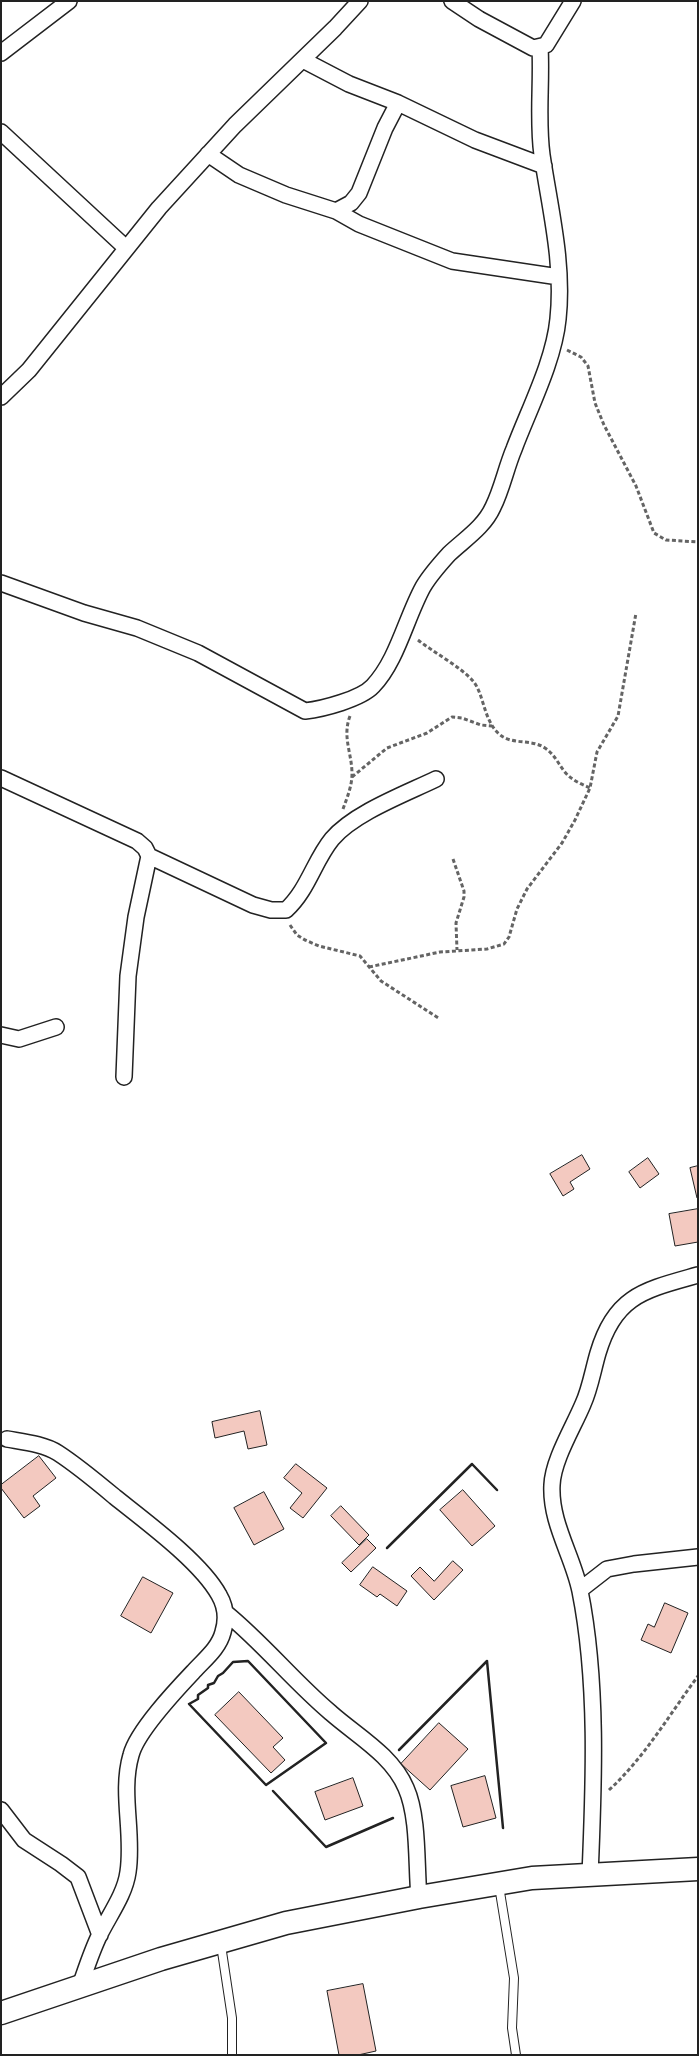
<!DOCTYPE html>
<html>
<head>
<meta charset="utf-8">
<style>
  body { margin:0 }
  #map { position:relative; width:699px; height:2056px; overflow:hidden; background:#fff; font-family:"Noto Serif",serif }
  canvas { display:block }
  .frame { position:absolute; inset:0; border:2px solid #222; pointer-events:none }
</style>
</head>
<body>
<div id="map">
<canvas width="699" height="2056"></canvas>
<div class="frame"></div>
</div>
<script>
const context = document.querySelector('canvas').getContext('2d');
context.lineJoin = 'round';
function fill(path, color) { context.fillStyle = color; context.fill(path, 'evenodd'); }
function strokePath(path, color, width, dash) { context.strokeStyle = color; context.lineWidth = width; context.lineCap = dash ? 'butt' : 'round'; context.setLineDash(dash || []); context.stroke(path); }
const building = new Path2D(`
  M582,1155l8,14 -20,13 4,7 -11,7 -13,-22z
  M648,1158l11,16 -19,14 -11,-16z
  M698,1166v32h-1l-7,-30z
  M698,1209v33l-23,4 -6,-32z
  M260,1411l7,34 -19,4 -4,-18 -29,7 -3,-16z
  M39,1456l17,22 -23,18 7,10 -16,12 -23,-30v-3z
  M296,1464l31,24 -24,30 -13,-10 12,-15 -18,-15z
  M463,1490l32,36 -23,20 -32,-36z
  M264,1492l20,37 -30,16 -20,-37z
  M341,1506l28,29 -10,10 -28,-29z
  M367,1539l9,9 -25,24 -9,-9z
  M453,1561l10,9 -29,30 -23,-24 9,-9 14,14z
  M373,1567l34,24 -10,15 -17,-12 -3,3 -17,-12z
  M143,1577l30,16 -22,40 -30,-17z
  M665,1603l23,10 -17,40 -30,-13 7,-16 6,3z
  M239,1692l44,46 -10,9 12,13 -14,13 -56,-58z
  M439,1723l29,26 -38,41 -29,-26z
  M485,1776l11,42 -33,9 -12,-41z
  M353,1778l10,28 -38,14 -10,-28z
  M363,1984l13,67 -18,4h-19l-12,-64z`);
fill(building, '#f3c9c0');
strokePath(building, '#222', 1);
const lane = new Path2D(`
  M499,1886l15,92 -2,50 4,27
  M221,1945l11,73v37`);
const street = new Path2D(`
  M452,1l27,18 54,29 13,-3 27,-44
  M1,53l68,-52
  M303,60l46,24 49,19 77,37 69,26
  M1,132l125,116
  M208,154l31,21 47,20 50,16 23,13 93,37 107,16
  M336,211l15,-8 8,-10 26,-65 13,-25
  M1,397l28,-27 130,-162 76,-83 100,-97 25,-27
  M1,583l83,30 53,15 61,25 107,58c18,-2 56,-12 68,-25 24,-25 33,-68 50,-99 7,-12 16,-22 26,-33 16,-15 35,-27 44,-47 9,-18 13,-39 21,-58 15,-40 40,-88 44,-130 6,-56 -8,-110 -16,-164 -5,-36 0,-72 -2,-108
  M1,778l136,63 8,7 4,8 -13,61 -8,59 -4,101
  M149,856l104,49 18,5h15c22,-20 28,-49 46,-71 22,-26 73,-45 104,-60
  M1,1035l18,4 37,-12
  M7,1439c17,3 37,5 51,14 20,13 39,29 57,44 30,24 86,65 104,98 7,12 8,24 4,37 -4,16 -18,27 -29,39 -17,18 -57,60 -63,84 -11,38 3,78 -3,117 -3,22 -18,42 -28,62 -8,16 -14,35 -20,52
  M580,1590l27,-21 27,-5 64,-7
  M226,1613c38,31 68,69 105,100 26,23 61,42 75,75 13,29 10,77 13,109
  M1,1810l23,30 37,24 17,13 22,58
  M590,1875c4,-92 8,-194 -10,-284 -7,-35 -30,-68 -28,-106 1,-25 21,-57 31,-81 7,-15 10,-34 15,-51 17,-58 47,-63 100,-78`);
const secondary = new Path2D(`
  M1,2013l160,-54 125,-36 133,-26 113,-19 166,-9`);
strokePath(lane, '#222', 10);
strokePath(street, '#222', 18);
strokePath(secondary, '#222', 25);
strokePath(new Path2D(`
  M567,350l14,7 7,9 7,37 9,22 32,61 18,47 12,7 32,2
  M418,640c15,12 43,27 55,41 11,13 10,37 25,52 13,13 32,5 47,15 9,6 13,15 19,23 7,9 17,13 26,17
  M352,777l35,-29 40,-15 25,-16 10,1 19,7 11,1
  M343,809c4,-11 9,-23 9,-35 0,-21 -10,-37 -2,-58
  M453,859l11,32v6l-8,26 1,27
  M290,925l7,10 8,5 14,6 41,10 21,25 59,38
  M369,967l71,-15 47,-3 17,-5 5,-7 8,-28 10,-20 35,-46 13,-23 15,-32 7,-36 21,-36 18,-103
  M609,1790c36,-33 60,-75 89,-114`), '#646464', 3, [4, 2.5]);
strokePath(lane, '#fff', 8);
strokePath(street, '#fff', 15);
strokePath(secondary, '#fff', 22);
strokePath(new Path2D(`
  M387,1548l85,-84 25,26
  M248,1661l78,82 -60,42 -77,-81 9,-5v-4l10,-7v-3l6,-2 4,-7 5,-3 10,-11z
  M399,1750l88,-89 16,167
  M273,1791l53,56 67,-29`), '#222', 2.5);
</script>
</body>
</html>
